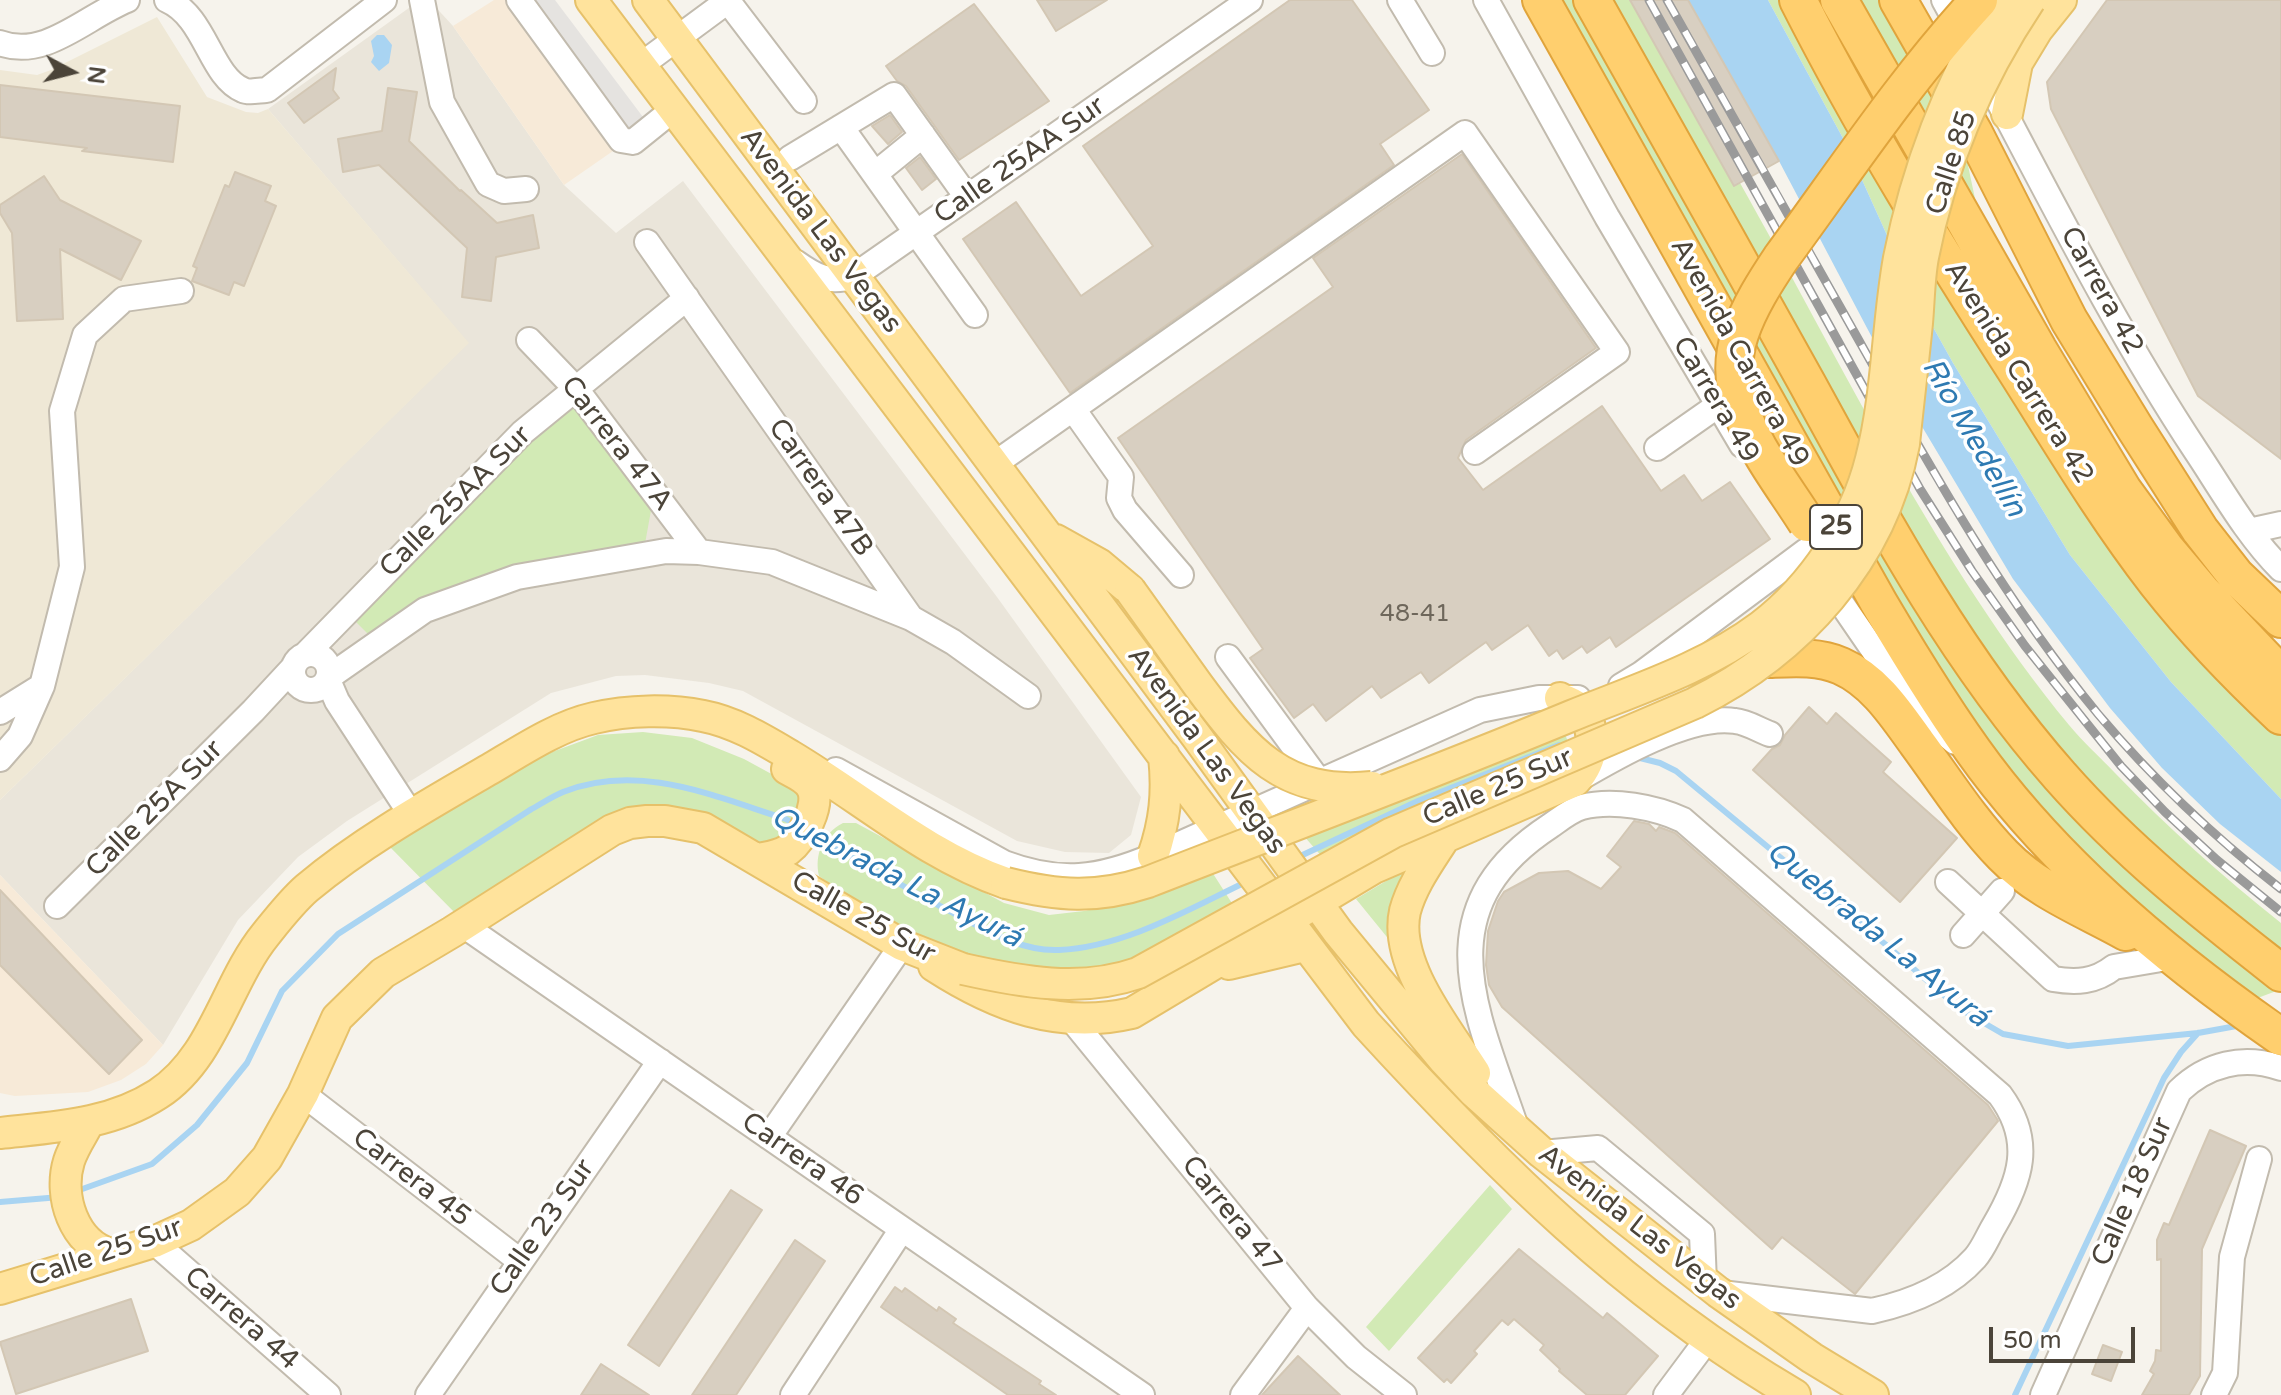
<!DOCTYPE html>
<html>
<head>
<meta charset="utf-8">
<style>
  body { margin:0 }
  #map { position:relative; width:2281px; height:1395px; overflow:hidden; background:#f6f3ec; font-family:"Varela Round",sans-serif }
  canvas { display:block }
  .north { position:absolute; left:32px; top:32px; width:80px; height:80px; -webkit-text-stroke:6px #fff; paint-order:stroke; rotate:97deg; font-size:22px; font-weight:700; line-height:32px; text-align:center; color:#4b4439 }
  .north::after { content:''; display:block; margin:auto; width:28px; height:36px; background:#4b4439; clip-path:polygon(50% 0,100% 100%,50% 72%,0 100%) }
  .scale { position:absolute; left:1989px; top:1327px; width:146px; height:36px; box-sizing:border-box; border:4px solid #4b4439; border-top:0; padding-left:10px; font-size:24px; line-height:28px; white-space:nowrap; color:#4b4439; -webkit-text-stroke:6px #fff; paint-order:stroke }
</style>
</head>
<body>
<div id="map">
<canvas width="2281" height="1395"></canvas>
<div class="north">N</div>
<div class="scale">50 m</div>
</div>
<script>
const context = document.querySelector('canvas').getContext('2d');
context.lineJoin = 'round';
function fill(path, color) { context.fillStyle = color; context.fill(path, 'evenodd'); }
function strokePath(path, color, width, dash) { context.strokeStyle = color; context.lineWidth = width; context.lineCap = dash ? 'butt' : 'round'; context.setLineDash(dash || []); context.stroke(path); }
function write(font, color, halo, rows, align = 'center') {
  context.font = font + ' "Varela Round",sans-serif'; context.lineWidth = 7; context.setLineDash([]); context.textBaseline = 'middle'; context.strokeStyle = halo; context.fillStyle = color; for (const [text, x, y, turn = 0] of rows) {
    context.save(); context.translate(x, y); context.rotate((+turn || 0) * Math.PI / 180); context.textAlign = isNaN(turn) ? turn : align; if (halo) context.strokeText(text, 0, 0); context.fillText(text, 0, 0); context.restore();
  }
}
fill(new Path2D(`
  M420,0h9l24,26 111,159 52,48 67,-52 314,416 144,200 -10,38 -22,18 -44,-1 -48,-11 -274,-150 -34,-8 -64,-8 -29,1 -65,17 -204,128 -49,36 -60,63 -75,125 -163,-170v-75l468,-457 -200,-234z`), '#eae5da');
fill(new Path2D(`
  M494,0h14l105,151 -49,34 -111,-159z
  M0,875l163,170 -17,19 -25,16 -33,12 -73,4 -15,-3z`), '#f7ead8');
fill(new Path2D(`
  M157,17l50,80 39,15 12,1 10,-4 201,234 -469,457v-730l37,5 14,-5z`), '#efe8d6');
fill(new Path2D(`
  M1557,0h17l98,180 234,411 373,399 -24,9 -56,-42 -104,-92 -86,-92 -60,-81z
  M1610,0h20l104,185 6,-2c102,181 197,381 329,542 14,17 31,32 46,48 52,54 108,104 166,150v26l-90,-68 -69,-63 -101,-114 -74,-101z
  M1768,0h17l419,655 77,80v64l-110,-117 -101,-127 -117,-192 -45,-81 -63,-140z
  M1855,0h25l86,156 11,52 -50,-94z
  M573,403l79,102 -8,44 -157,29 -112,63 -25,-25 130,-135z
  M1561,724l11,28 -248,107 -21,-24z
  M643,732l49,6 52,21 55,30 4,13 -24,40 -11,4 -10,-3 -16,-10 -45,-20 -32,-5 -207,108 -72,-73 158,-88 54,-20z
  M843,823h13l148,80 45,12 35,-4 62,-12 66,-27 23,36c-23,13 -46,26 -69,39 -11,6 -22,14 -33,17 -103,34 -231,-29 -314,-88 -5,-21 4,-43 24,-53z
  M1406,869l-9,27 -6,46 -35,-43z
  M1490,1185l22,24 -123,142 -23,-24z`), '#d2eab5');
fill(new Path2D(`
  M510,0h45l100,133 -29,22z`), '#e5e3e0');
fill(new Path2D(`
  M1688,0h80l77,142 63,140 45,81 117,192 101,127 110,117v73l-61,-48 -58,-56 -52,-60 -97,-129 -117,-196 -117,-222z
  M377,35h7l8,10 -3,18 -10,8 -8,-9 3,-6 -3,-15z`), '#a9d4f2');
strokePath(new Path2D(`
  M1640,758l20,5 16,8 209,173 75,65 43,25 65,12 130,-13 44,-8
  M812,834c43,25 85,49 128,72 36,18 77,46 119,44 66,-3 130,-41 189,-69
  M1294,859l124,-58 141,-56
  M74,1192l78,-28 45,-39 50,-62 35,-72 56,-57 192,-124c11,-6 21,-13 33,-18 76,-30 150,4 223,27l10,6
  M0,1202l60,-5
  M2015,1395l149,-317 17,-26 17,-19`), '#a9d4f2', 6);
const building = new Path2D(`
  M1037,0h70l-51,31z
  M1290,0h62l77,110 -49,34 14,21 -324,228 -107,-154 53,-37 65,94 72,-50 -70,-100z
  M1630,0h58l91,161 -45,25z
  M2107,0h174v459l-83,-63 -147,-287 -4,-27z
  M974,4l75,97 -90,59 -53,-74 -9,-5 -11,-15z
  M336,68l-3,22 6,8 -35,25 -16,-20z
  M0,85l180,21 -7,56 -91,-11 5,-3 -87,-11z
  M388,88l29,4 -8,49 51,50 1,-1 36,33 36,-8 6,33 -43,9 -5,44 -29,-4 5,-49 -88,-83 -36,7 -5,-33 44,-8z
  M890,115l12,17 -14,12 -16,-18z
  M1462,154l134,194 -130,92 -8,18 25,32 119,-84 59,85 23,-16 18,26 28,-19 40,57 -154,108 -6,-10 -23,16 -5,-7 -19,13 -6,-9 -8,6 -21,-31 -36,25 -6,-8 -57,41 -8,-11 -40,26 -9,-12 -46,35 -13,-17 -19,14 -44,-60 13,-9 -145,-211 215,-151 -20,-29z
  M920,157l16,22 -14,11 -16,-22z
  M235,172l36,14 -6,15 11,5 -32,80 -10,-4 -5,13 -37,-14 5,-13 -4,-2 32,-81 4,2z
  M44,176l16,24 81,41 -20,39 -61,-31 3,70 -46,2 -5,-88 -12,-20v-8z
  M1809,707l18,17 9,-11 55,49 -8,10 74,66 -57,64 -147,-132 19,-21 8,-4 5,-10z
  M1634,821l15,3 7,7 3,-4 16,6 313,272 9,14 1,2 -143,173 -73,-57 -10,12 -270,-242 -13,-22 -3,-20 2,-34 10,-30 6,-9 35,-19 29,-2 33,18 20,-22 -14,-11z
  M0,890l142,150 -33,34 -109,-109z
  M2210,1130l36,16 -44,103 -2,127 -11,19h-47l12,-21 -4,-3 5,-10 1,-11 5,1v-92l-4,1v-20l7,-17 5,2z
  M731,1190l31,20 -103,156 -31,-21z
  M795,1240l30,21 -89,134h-44z
  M1519,1249l84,69 4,-5 51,43 -33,39h-38l-28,-24 1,-2 -20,-19 4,-5 -30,-26 -6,6 -6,-5 -28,31 3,3 -26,29 -4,-4 -3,3 -26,-24z
  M895,1287l7,5 3,-4 32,23 2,-4 17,12 -3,4 88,58 -2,3 17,11h-48l-127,-88z
  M131,1299l17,52 -132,43 -16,-52z
  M2103,1345l19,7 -11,29 -19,-7z
  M1298,1356l42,39h-78z
  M601,1364l48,31h-68z`);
fill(building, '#d8cfc1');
strokePath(building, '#d3c7b4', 2);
const minor = new Path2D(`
  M167,0c39,17 43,76 76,90 6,3 17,0 24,0l117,-90
  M422,0l20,102 46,82 16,7 22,-2
  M519,0l102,140 12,2 41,-33
  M727,0l77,101
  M1400,0l32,53
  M1486,0l121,217 135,228
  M1944,0c83,150 157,307 252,451 26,39 51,84 85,118
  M0,43c45,17 85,-26 127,-43
  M641,65l88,-65
  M841,127l134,188
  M790,158l104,-63 73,102
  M875,174l48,-39
  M647,242l264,376 42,24 75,54
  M795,262c21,15 34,22 59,14l396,-276
  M529,340l47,49 123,163
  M1073,409l48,68 -2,21 6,12 56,65
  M1657,448l60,-42
  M993,465l472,-332 152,219 -142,100
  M2249,531l32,-7
  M1824,578l87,127 44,37
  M293 672a18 18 0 1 1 36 0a18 18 0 1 1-36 0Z
  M306,654l217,-222 164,-134
  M1228,657l91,124
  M329,677l96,-67 92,-33 149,-26 33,1 73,10 139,56
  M328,680l9,21 75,115
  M1621,686l20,-12 165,-123
  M0,712l42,-26
  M0,759l20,-23 22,-50 30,-119 -10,-156 23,-76 39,-36 57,-8
  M836,770l168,93c56,21 95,16 149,-7l327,-146 59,-12h39
  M1575,781c39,-23 114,-67 160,-60 12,1 24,9 35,13
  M1948,882l105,97c23,4 42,3 61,-12l59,-10
  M57,906l196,-195 39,-42
  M463,925l679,470
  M1963,935l39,-44
  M1072,1020l235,288 49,49 48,38
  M303,1094l217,167
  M1517,1130c-40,-118 -95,-220 33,-304 10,-7 21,-16 32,-19 31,-8 73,0 101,13l317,275c34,46 21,85 -6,131 -6,10 -11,23 -19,32 -26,29 -66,45 -103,53l-151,-18
  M769,1137l133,-192
  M1542,1153l56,-5 104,86 2,48
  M154,1242l174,153
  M428,1395l232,-334
  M793,1395l109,-166
  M1243,1395l64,-87
  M1666,1395l41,-55
  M2043,1395l136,-304c28,-27 64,-36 102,-23
  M2214,1395l11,-22 7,-116 27,-98`);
const major = new Path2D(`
  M591,0l775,1024c130,142 262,273 429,371
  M648,0l549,737 141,195 105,127 30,32 69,62 176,139 94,66 61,37
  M2007,114l10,-51 20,-33 24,-30
  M1056,540l43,24 31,26
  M1443,840c-14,22 -31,45 -38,71 -12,53 43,119 70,162
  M1153,856c12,-34 15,-64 11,-100
  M758,859c10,-2 21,-3 30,-9 14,-11 33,-45 24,-62 -5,-10 -16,-14 -25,-19
  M1229,964l76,-18
  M934,966c62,40 125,64 198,47l242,-145 201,-87c18,-20 25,-53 2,-74 -5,-4 -12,-6 -17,-9
  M89,1122c-7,13 -16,26 -20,39 -11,35 5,83 42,93
  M0,1133c55,-6 110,-8 158,-39 56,-36 68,-111 108,-160 12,-15 26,-33 41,-46 55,-46 121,-83 183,-119 32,-19 68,-43 104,-51 34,-8 75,-9 109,-2 32,6 61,24 88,40 72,43 136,100 215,127
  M0,1289l154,-47 37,-17 46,-33 30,-34 36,-64 34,-76 46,-45 69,-41 160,-102 18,-7 17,-2h18l38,7 199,117 61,24`);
const highway = new Path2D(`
  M1541,0l338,603c33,56 67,112 106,164 79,105 189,196 296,270
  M1592,0c72,129 145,256 216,385 75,137 148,273 252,391 66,75 143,136 221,197
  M1798,0c65,128 140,250 218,371 45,71 89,145 141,212 37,47 80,92 124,133
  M1839,0l199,349 85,141 43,59 37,44 78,82
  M1898,0l76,133 95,187 66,108 65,102 36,46 45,43
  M1769,659c24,-1 49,-3 72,7 34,15 55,48 76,77 28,38 53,78 86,112 35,36 80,53 123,77`);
strokePath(minor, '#c2bbae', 28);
strokePath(major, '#e6c16a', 34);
strokePath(highway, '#e0a43c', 40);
strokePath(minor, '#fff', 24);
strokePath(major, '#ffe39c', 30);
strokePath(highway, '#ffcf6e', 36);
const rail = new Path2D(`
  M1649,0l271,489 52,82 53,75 96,120 44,46 52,48 64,52
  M1667,0c61,107 121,214 181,321 76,135 151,273 250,393 55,65 116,123 183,175`);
strokePath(rail, '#9a9a9a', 9);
strokePath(rail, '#fff', 6, [18]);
const majorBridge = new Path2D(`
  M1130,590c23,32 45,63 68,95 49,66 85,111 174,102
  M1006,883c52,13 90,16 142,-1 141,-55 283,-108 423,-166 64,-26 134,-48 190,-90 52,-40 94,-103 110,-167 17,-66 16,-135 28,-201 18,-91 53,-180 101,-258
  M963,969c58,13 118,24 175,4l254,-140 303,-130c103,-51 187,-143 209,-259 4,-40 9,-80 13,-121 2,-22 2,-45 6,-66 18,-93 55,-179 107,-257`);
const highwayBridge = new Path2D(`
  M1807,523c-35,-56 -91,-118 -67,-189 9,-27 25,-52 41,-76 64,-87 124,-178 198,-258`);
strokePath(majorBridge, '#e6c16a', 34, []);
strokePath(highwayBridge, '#e0a43c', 40, []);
strokePath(majorBridge, '#ffe39c', 30);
strokePath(highwayBridge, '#ffcf6e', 36);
write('24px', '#6e675b', null, [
  ["48-41",1415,615]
]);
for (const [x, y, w] of [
  [1836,527,52]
]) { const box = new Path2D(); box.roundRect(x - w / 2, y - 22, w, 44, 6); context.fillStyle = '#fff'; context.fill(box); strokePath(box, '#4b4439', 2); }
write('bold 26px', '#4b4439', null, [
  ["25",1836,527]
]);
write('28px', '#4b4439', '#fff', [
  ["Calle 25AA Sur",1020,161,-35],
  ["Calle 85",1952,163,-72],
  ["Avenida Las Vegas",820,231,53],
  ["Carrera 42",2101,291,61],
  ["Avenida Carrera 49",1739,353,61],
  ["Avenida Carrera 42",2018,373,58],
  ["Carrera 49",1715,400,59],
  ["Carrera 47A",616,444,52],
  ["Carrera 47B",820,488,55],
  ["Calle 25AA Sur",456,502,-45],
  ["Avenida Las Vegas",1206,751,54],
  ["Calle 25 Sur",1498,788,-23],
  ["Calle 25A Sur",155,809,-45],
  ["Calle 25 Sur",863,918,29],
  ["Carrera 46",802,1160,35],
  ["Carrera 45",411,1178,38],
  ["Calle 18 Sur",2133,1192,-66],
  ["Carrera 47",1231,1215,51],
  ["Calle 23 Sur",543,1228,-55],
  ["Avenida Las Vegas",1639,1228,38],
  ["Calle 25 Sur",106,1253,-19],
  ["Carrera 44",241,1319,41]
]);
write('italic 30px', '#2e7ab2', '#fff', [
  ["Río Medellín",1973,438,60],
  ["Quebrada La Ayurá",896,878,27],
  ["Quebrada La Ayurá",1877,935,39]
]);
</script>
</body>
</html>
